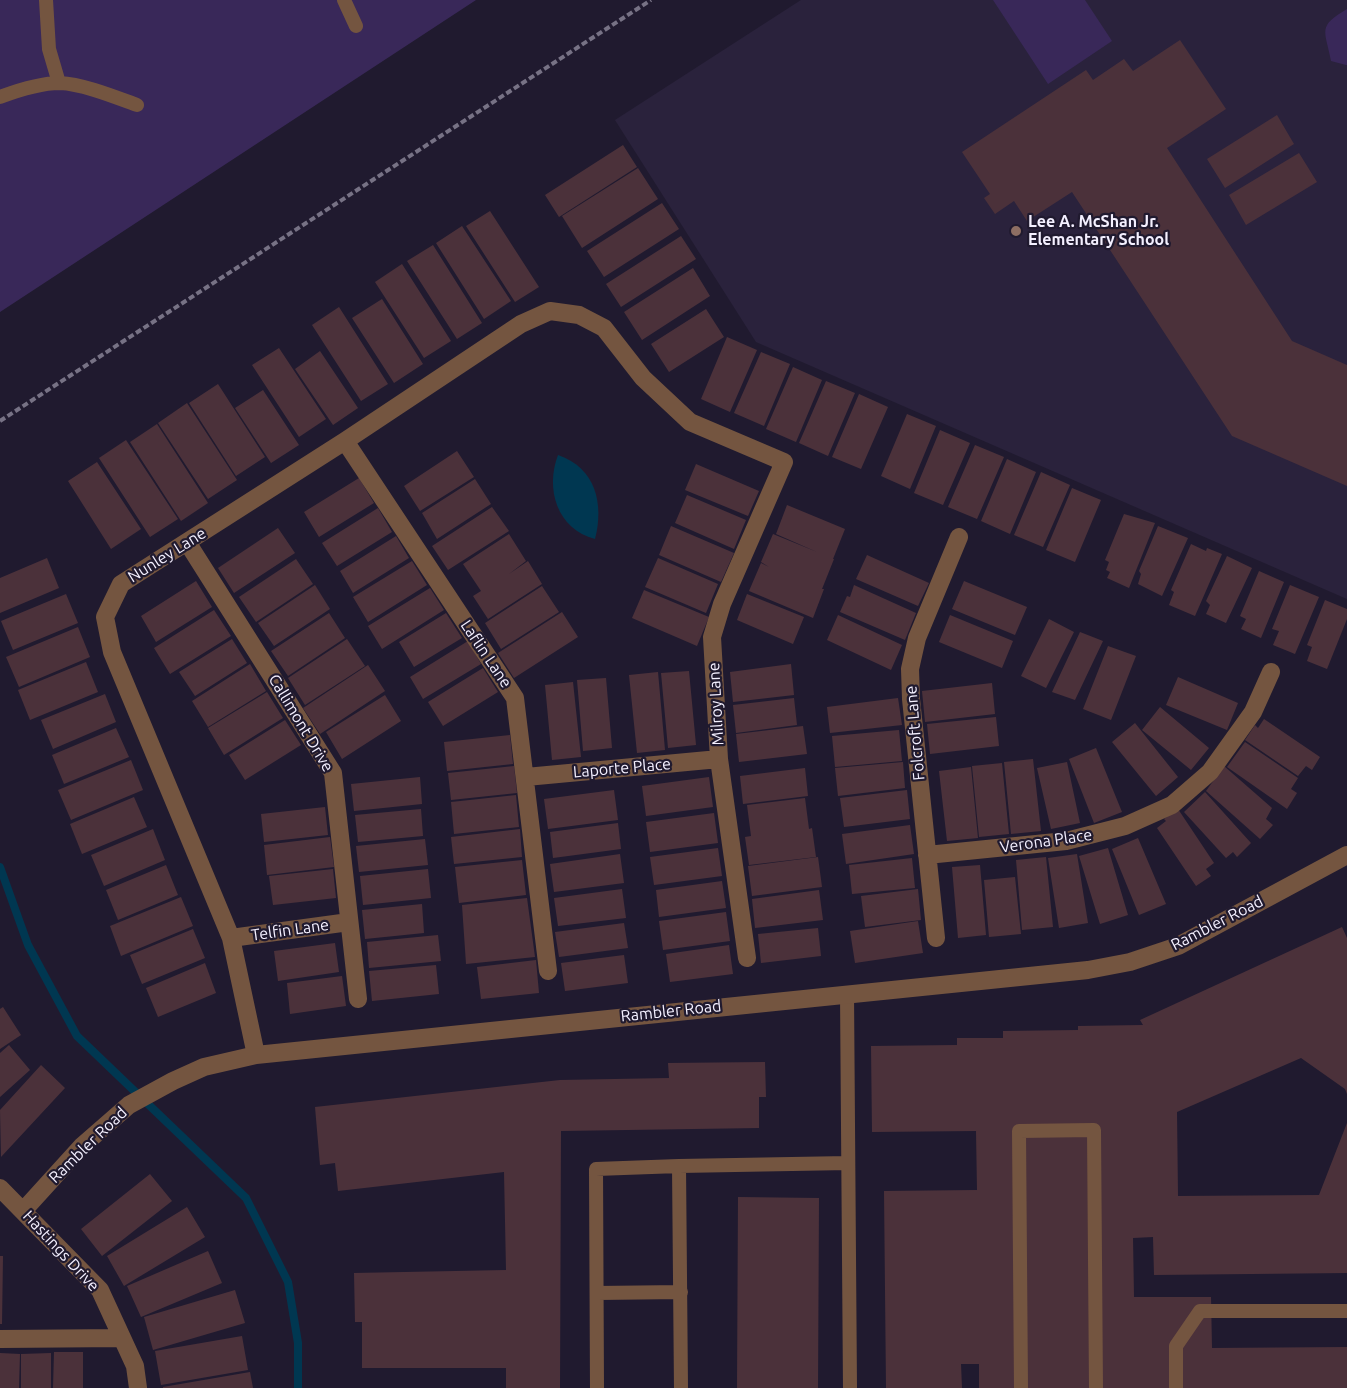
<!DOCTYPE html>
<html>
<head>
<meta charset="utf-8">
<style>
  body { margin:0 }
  canvas { display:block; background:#201a2f }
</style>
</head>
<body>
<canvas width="1347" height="1388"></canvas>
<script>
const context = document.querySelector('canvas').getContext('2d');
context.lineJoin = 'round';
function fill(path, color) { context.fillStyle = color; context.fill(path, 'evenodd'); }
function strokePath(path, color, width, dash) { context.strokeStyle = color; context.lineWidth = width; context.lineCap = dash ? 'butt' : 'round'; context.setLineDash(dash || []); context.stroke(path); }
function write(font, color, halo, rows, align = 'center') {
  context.font = font + ' Ubuntu,sans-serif'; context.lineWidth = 4.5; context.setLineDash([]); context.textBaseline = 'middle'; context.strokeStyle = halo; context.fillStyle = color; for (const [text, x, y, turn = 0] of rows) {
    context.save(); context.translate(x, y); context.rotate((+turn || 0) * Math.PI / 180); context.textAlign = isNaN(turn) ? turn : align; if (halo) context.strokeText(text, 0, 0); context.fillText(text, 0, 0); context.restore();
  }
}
fill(new Path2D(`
  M801,0h546v599l-591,-257 -141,-222z`), '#2a223c');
fill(new Path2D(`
  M0,0h476l-476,312z
  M993,0h92l27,41 -64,43z
  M1347,9v56h-1l-15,-4c-6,-32 -14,-34 16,-52z`), '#392859');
fill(new Path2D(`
  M558,455c38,13 46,49 37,84 -38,-10 -50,-50 -37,-84z`), '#003751');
strokePath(new Path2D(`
  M0,867l28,78 49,91 169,162 42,84 10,61v45`), '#003751', 8);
fill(new Path2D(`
  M1180,40l46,69 -59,39 125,193 55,24v121l-115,-50 -160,-244 -45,29 -13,-20 -19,13 -11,-16 6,-4 -28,-42 124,-82 7,10 31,-21 9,12z
  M1277,115l17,29 -69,44 -18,-29z
  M623,145l14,22 -78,50 -14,-22z
  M1299,153l18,29 -71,43 -17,-30z
  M638,168l20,31 -76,49 -20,-32z
  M662,203l17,26 -75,48 -17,-26z
  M490,211l49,76 -24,15 -49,-76z
  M462,226l49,75 -27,18 -48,-76z
  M681,236l15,23 -75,48 -15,-23z
  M433,245l49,78 -25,16 -50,-78z
  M402,264l49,77 -27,17 -49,-76z
  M693,268l17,28 -68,44 -18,-28z
  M382,299l41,65 -29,19 -42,-65z
  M339,307l49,77 -27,17 -49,-76z
  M706,309l18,28 -55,35 -18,-28z
  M727,337l30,13 -27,62 -29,-13z
  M279,348l47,71 -27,18 -47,-72z
  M320,351l38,57 -25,17 -38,-56z
  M761,352l29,12 -26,62 -30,-13z
  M793,367l29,13 -26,62 -30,-13z
  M826,381l29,12 -27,63 -29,-13z
  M218,384l47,73 -29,19 -47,-73z
  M263,390l36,55 -28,18 -36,-55z
  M859,394l29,13 -27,62 -29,-12z
  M187,403l50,77 -29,19 -50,-76z
  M907,414l29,12 -26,63 -29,-13z
  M157,424l51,79 -27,18 -51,-79z
  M940,430l30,13 -27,62 -29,-12z
  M126,440l52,79 -28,18 -51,-79z
  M975,445l29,12 -27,62 -29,-12z
  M457,451l17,26 -54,34 -16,-25z
  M1007,459l29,13 -26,62 -29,-13z
  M97,462l44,67 -30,20 -43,-68z
  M696,464l63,27 -11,25 -63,-26z
  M1041,472l29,13 -27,62 -29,-12z
  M359,478l15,25 -55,34 -15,-25z
  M475,479l16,25 -54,35 -15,-26z
  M1072,488l29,12 -26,62 -29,-12z
  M687,495l59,25 -12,29 -59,-26z
  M787,505l58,24 -12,30h1l-12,30h2l-11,29 -64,-27 12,-28 8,4 -8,-5 12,-28 44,18 -41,-18z
  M492,507l17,24 -61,39 -16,-24z
  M378,508l14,24 -55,34 -15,-23z
  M1124,514l31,9 -26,65 -22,-10 3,-6 -4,-2 3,-8 -4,-2z
  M671,526l63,27 -13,29 -62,-27z
  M1158,526l30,12 -26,58 -24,-12 3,-10 -2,-3z
  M278,528l17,25 -61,40 -16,-25z
  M509,534l17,27 -17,13 19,-13 14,23 -54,35 -15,-23 8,-5 -18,-27z
  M396,536l13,22 -56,35 -13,-22z
  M1191,544l15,7 1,-3 15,6 -27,62 -26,-11 5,-13 -3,-2z
  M867,555l62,28 -11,23 -62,-27z
  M1227,556l25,12 -26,55 -20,-9 4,-9 -4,-4z
  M47,558l12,30 -59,25v-35z
  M658,558l60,26 -12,29 -61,-26z
  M296,559l17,25 -57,38 -17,-25z
  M412,561l15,24 -59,37 -15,-25z
  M1259,571l25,11 -23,56 -20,-9 5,-10 -6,-3z
  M196,581l16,26 -56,35 -15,-26z
  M964,581l63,26 -12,28 -63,-26z
  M315,585l15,24 -56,37 -16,-23z
  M854,585l62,28 -11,27 -65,-28 7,-16 3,1z
  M1290,585l29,12 -24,57 -22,-9 6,-14 -7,-2z
  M542,586l17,26 -58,37 -16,-26z
  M430,588l14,22 -62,39 -14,-23z
  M644,590l65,27 -12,29 -65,-28z
  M66,594l12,29 -65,27 -12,-29z
  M747,594l57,23 -11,27 -56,-24z
  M1325,600l22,9v10l-20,50 -20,-8 5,-14 -5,-2z
  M214,610l17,26 -61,38 -16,-26z
  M562,612l16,25 -64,41 -16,-25z
  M329,613l16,25 -57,38 -17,-25z
  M446,613l16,25 -48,29 -15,-25z
  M838,615l64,30 -11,25 -64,-30z
  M950,615l63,26 -11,27 -63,-26z
  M1049,619l25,13 -28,56 -25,-12z
  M78,627l12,30 -71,30 -13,-30z
  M1080,632l23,9 -28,59 -23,-8z
  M232,639l15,24 -52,33 -16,-24z
  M347,639l18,27 -60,39 -17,-27z
  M468,641l13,23 -58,35 -13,-22z
  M1108,646l28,10 -25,64 -28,-11z
  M86,662l12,30 -68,28 -12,-30z
  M250,664l16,27 -58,36 -16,-26z
  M791,664l3,31 -61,7 -3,-30z
  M368,665l17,26 -65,43 -17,-26z
  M483,668l15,24 -55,34 -15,-24z
  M689,671l7,74 -28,3 -7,-75z
  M658,672l7,78 -28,3 -8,-78z
  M1178,677l60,26 -11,27 -61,-25z
  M606,678l6,70 -29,3 -6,-71z
  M573,682l8,75 -29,3 -7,-75z
  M992,683l3,31 -70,8 -3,-31z
  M267,692l16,26 -59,37 -16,-27z
  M105,694l11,28 -63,27 -12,-29z
  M385,695l16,26 -59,38 -16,-27z
  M794,698l3,27 -61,8 -3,-28z
  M898,698l4,27 -72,8 -3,-26z
  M1160,707l49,41 -18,22 -49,-40z
  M996,717l3,29 -69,8 -3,-30z
  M1264,719l56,38 -8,13 -6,-4 -8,10 -53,-36 10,-15 3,3z
  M285,720l16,25 -56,35 -16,-25z
  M1135,723l43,54 -22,19 -44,-54z
  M803,726l4,28 -68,8 -3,-28z
  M116,728l13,29 -65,27 -12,-29z
  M899,730l3,31 -67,6 -3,-31z
  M510,735l3,29 -66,7 -3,-29z
  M1245,742l53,36 -7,11 6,4 -10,16 -60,-42z
  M1096,748l26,64 -28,11 -25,-64z
  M1033,759l8,72 -30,3 -7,-72z
  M131,760l12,30 -72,30 -13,-30z
  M903,762l2,26 -67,8 -3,-28z
  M1067,762l13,61 -29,6 -14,-61z
  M1002,763l7,71 -30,3 -7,-71z
  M514,766l3,27 -66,7 -3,-27z
  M1224,766l48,42 -6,11 7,6 -13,14 -54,-48z
  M971,767l7,71 -31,3 -8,-70z
  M805,768l3,28 -65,8 -3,-28z
  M420,777l2,27 -68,7 -3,-27z
  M709,777l4,30 -67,9 -4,-30z
  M614,790l4,30 -70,9 -4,-30z
  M907,790l3,29 -66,8 -4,-29z
  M1205,792l46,51 -14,14 -4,-5 -7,6 -42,-46z
  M516,795l3,32 -65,7 -3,-32z
  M134,797l13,30 -65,27 -12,-30z
  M805,798l4,31 3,-1 4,29 -67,8 -4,-28 6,-1 -4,-31z
  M325,807l3,28 -64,7 -3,-28z
  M421,809l2,27 -65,6 -3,-27z
  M1178,809l36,54 -8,6 5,7 -15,10 -39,-58 9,-7 -2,-2z
  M714,813l4,30 -68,9 -4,-30z
  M618,823l3,26 -68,9 -3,-26z
  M910,825l4,29 -68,10 -4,-30z
  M153,829l12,31 -61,26 -13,-31z
  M520,829l2,28 -68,7 -3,-27z
  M330,837l4,30 -67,8 -3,-30z
  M1138,838l28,66 -27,11 -27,-66z
  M425,839l3,26 -69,7 -3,-26z
  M718,848l4,28 -68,9 -4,-28z
  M1108,848l20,67 -28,9 -21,-68z
  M620,854l4,29 -70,9 -4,-28z
  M1077,854l11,69 -29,5 -11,-70z
  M818,857l4,30 -70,9 -4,-30z
  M1046,857l7,70 -31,3 -6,-70z
  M912,858l3,30 -63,6 -3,-29z
  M522,860l4,35 -67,8 -4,-36z
  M166,865l12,30 -60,25 -12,-30z
  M980,865l6,70 -28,3 -6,-71z
  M333,869l3,29 -63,7 -4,-29z
  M428,869l3,29 -68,7 -3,-29z
  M1015,877l6,57 -32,3 -5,-57z
  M722,881l4,27 -67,9 -3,-27z
  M622,889l4,29 -68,8 -4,-28z
  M918,889l3,31 -56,7 -4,-31z
  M819,890l4,30 -68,8 -3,-29z
  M181,897l12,29 -72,30 -11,-30z
  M527,898l8,59 -69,7 -4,-59z
  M422,904l2,29 -59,6 -3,-29z
  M726,912l4,29 -67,9 -4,-29z
  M918,921l5,32 -68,10 -5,-32z
  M624,923l4,25 -69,9 -4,-25z
  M1342,927l5,11v156l-2,-5 -44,-31 -124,54 1,84 141,-1 28,-72v150l-193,2 -1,-38 -20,1 1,59h77l1,51 135,-1v41h-368v-24h-18l1,24h-76l-2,-197 93,-1 -1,-59 -104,1 -1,-86 86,-1v-7h46v-7l75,-1v-4l65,-1 -3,-5z
  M818,928l3,28 -60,7 -3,-29z
  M193,929l12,29 -63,26 -12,-29z
  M438,935l3,26 -72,7 -2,-26z
  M335,943l4,29 -61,9 -4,-30z
  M729,945l4,29 -63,8 -4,-28z
  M624,955l4,28 -63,8 -4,-28z
  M536,960l3,33 -58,6 -4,-32z
  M205,963l11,30 -58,24 -12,-29z
  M436,965l3,29 -67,7 -3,-30z
  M342,976l4,30 -56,8 -3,-31z
  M3,1007l18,28 -21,14v-40z
  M9,1045l21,25 -30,27v-44z
  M765,1062l1,35h-7v31l-198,3 -1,257h-54v-20h-144v-46h-7l-1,-49 152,-3 -2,-98 -166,19 -3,-28 -15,2 -5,-58 245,-27 109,-2 -1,-15z
  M41,1065l24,23 -64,69 -1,-47z
  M150,1174l22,27 -70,55 -21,-27z
  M738,1197l81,1 -1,190h-81z
  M187,1207l18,30 -81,49 -17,-30z
  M208,1251l14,32 -81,34 -14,-31z
  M0,1256h3l-1,68h-2z
  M235,1290l10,33 -92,27 -9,-33z
  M242,1336l6,34 -87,15 -6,-34z
  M54,1352h29v36h-30z
  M0,1353l20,1 -1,34h-19z
  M51,1353v35h-30v-34z
  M250,1372l3,16h-90v-1z`), '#4b313a');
strokePath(new Path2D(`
  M0,421l651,-421`), '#777285', 4, [6, 3]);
strokePath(new Path2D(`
  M46,0l3,49 10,34
  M344,0l12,26
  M0,97c16,-6 42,-14 60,-14 23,1 55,14 77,22
  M847,993l3,395
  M679,1166l169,-3
  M597,1293l84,-1
  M597,1388l-1,-219 83,-3 2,222
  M1021,1388l-2,-257 75,-1 2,258
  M1176,1388v-42l24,-35h147`), '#745540', 14);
strokePath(new Path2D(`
  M345,441l170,257 33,273
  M187,542l146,231 25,226
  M526,777l193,-18
  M927,855l139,-14 59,-15 47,-21 38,-33 43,-60 18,-40
  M231,938l118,-16
  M936,938l-25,-239 -1,-30 7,-31 42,-101
  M256,1055l-25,-117 -119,-286 -7,-35 16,-33 224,-143 176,-117 29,-13 29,4 25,13 39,50 47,44 94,40 -62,142 -10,33 7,122 28,199
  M0,1188l100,102 35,76 3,22
  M23,1211l59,-65 47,-41 44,-24 31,-14 52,-12 832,-85 42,-8 48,-16 169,-91
  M0,1339l122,-1`), '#745540', 18);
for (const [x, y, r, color] of [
  [1016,231,6,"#8d6e63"]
]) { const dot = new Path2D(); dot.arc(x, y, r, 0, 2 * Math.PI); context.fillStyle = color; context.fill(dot); strokePath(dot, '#201a2f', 2); }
write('bold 16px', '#f4f0ff', '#201a2f', [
  ["Lee A. McShan Jr.",1028,222],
  ["Elementary School",1028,240]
], 'left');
write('16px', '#f4f0ff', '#201a2f', [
  ["Nunley Lane",167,555,-32],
  ["Laflin Lane",486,654,56],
  ["Milroy Lane",716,704,-93],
  ["Callimont Drive",301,723,59],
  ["Folcroft Lane",915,733,-95],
  ["Laporte Place",622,768,-5],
  ["Verona Place",1046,841,-8],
  ["Rambler Road",1217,923,-27],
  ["Telfin Lane",290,930,-8],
  ["Rambler Road",671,1011,-6],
  ["Rambler Road",88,1145,-44],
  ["Hastings Drive",61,1251,47]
]);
</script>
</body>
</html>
